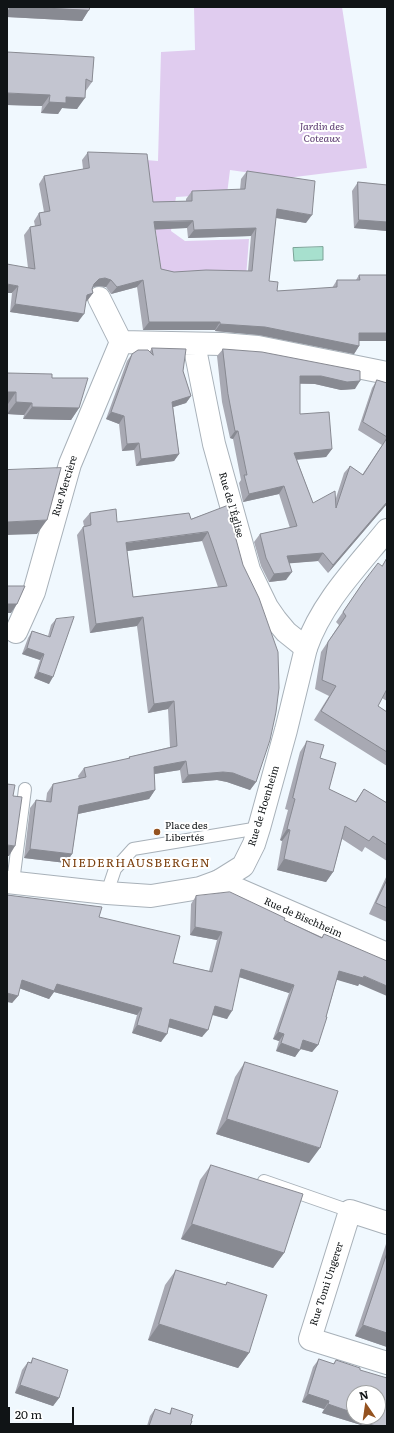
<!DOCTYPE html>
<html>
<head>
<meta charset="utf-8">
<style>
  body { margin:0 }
  #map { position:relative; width:394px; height:1433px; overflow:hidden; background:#f0f8fe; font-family:Literata,serif }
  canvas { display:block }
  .frame { position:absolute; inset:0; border:8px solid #101416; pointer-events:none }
  .north { position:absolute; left:346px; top:1385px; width:40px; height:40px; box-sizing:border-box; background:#fff; border:1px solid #9fa1a2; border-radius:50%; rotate:347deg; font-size:11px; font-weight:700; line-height:16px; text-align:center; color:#101416 }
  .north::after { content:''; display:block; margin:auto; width:14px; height:18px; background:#94521f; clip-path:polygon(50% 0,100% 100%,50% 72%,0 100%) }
  .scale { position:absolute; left:8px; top:1407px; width:66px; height:18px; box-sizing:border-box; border:2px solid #101416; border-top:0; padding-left:5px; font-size:12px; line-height:14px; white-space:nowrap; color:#101416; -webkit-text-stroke:3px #fff; paint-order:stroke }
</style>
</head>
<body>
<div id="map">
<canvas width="394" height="1433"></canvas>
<div class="frame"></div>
<div class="north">N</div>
<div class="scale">20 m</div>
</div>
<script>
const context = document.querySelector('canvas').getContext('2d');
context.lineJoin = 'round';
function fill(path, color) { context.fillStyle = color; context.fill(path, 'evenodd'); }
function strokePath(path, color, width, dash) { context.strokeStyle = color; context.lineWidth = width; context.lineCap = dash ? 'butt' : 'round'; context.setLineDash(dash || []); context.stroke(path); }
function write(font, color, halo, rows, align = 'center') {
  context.font = font + ' Literata,serif'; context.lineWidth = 4; context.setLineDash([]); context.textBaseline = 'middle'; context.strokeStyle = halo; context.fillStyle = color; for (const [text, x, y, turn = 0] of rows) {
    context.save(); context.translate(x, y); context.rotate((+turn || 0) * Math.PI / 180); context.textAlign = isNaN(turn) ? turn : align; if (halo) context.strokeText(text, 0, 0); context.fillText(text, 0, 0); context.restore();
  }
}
fill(new Path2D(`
  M194,7h148l25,161 -80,10 -57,-8 -3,24 -51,3 -5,34 14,10 64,-2 -3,38 -84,-1 -16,-116 12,1 3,-109 34,-2z`), '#e0ccef');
const water = new Path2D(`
  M323,247v13l-29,1 -1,-13z`);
fill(water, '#a7e0ce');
strokePath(water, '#7aa397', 1);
const service = new Path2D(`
  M13,882l12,-93
  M107,893l8,-24 18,-20 126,-21
  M264,1181l86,30`);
const minor = new Path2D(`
  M99,298l22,44 101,2 36,3 129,26
  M194,344l20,100 35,126 18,37 9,13 10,12 20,16
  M16,632l18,-40 36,-128 51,-122
  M219,881l168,73
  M387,1223l-37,-12 -40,128 77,24`);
const tertiary = new Path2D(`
  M7,882l100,11 44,3 49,-8 19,-7 24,-15 11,-22 5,-16 27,-98 20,-82c16,-46 51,-81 81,-118`);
strokePath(service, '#a8b1b9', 14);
strokePath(minor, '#a8b1b9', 24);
strokePath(tertiary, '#a8b1b9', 24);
strokePath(service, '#fff', 12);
strokePath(minor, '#fff', 22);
strokePath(tertiary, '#fff', 22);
fill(new Path2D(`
  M7,7h83l-8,14 -75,-4z
  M94,57l-2,25 -7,10 -8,17 -15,-1 -4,6 -17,-1 1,-7 -35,-1z
  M88,152l65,50 33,-1v-2l6,-8 48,-1 1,-11 6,-8 59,52 -30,-5 -7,63 8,10 55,-3 5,-8h19l3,-5h28v66h-28v5l-5,8 -95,-19 -44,-4v-1h-72l-6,-43 -26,7 -5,-7 -7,-1 -6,1 -1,2 1,4 -6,8h-1l-8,21 -68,-10 2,-19 16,-25 -4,-33 6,-8 5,-1 -1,-5 5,-8 5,-1 -5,-28 5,-8 39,-7 -1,-9zM187,228l1,10 63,-2 -3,35 -74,1 -13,-3 -6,-40z
  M358,182l29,3v46l-33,-3 -2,-37z
  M152,348l31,23 8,25 -5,7 -13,4 6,47 -5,7 -38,5 -2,-16 -12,1 -3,-27 -13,-5 21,-58 5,-7 18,-3z
  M223,349l132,40 -14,1 -26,-6h-15v30l32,35 -6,8 -29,3 16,43 22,-2 9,-28 6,-7 12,9 20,-30 -24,-15 14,-42 5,-8 10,3v121l-59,69 -10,-12 -29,2 -3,17 -17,2 -8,-16 -7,-24 6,-8 30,-6 -11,-34 -36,8 -4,-19 2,-3 -8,-41 -3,-1 -8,-36 -5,-46z
  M7,373l45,5 27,30 -8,12 -48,-1 1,-4 -17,-1z
  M227,506l29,276 -6,8 -23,-8 -10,-2 -35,3 -2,-13 -26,4 1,16 -6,9 -71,15 -6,40 -6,9 -42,-5 6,-50 6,-8 10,1 1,-8 6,-9 26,-5 -1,-3 6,-8 44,-9 1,-2 41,-10 -2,-38 -20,4 -11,-87 -47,7 -13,-98 6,-8 1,-1 -1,-5 7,-8 27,9 74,-3zM202,541l16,46 -85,10 -6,-46z
  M387,558v143l-5,-3 -4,8 9,6v54l-73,-46 15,-24 -14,-7 6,-37 18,-27 -3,-3 26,-38 20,-18z
  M56,619l-7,65 -15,-6 6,-18 -18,-6 6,-16 4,-7 16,5 3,-11z
  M307,741l13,17 9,31 26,13 9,-13 23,14v58l-22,-14 -3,5 -20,-13 -9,33 -7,10 -49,-12 5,-29 -2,-1 8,-30 -3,-1 15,-57z
  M387,875v47l-18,-8z
  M7,895l92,22 74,46 36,8 8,-31 -27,-5 1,-31 5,-8 88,24 38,17 2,-3 35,50 -1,2 -21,-7 -19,66 -6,7 -12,-3 -5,8 -19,-6 3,-10 -6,-2 16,-46 -50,-16 -12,42 -15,-4 -10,22 -34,-10 -7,15 -29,-9 5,-18 -83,-23 -5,7 -30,-11 -1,8 -6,7z
  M245,1062l64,101 -93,-29 19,-57z
  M211,1165l73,88 -11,15 -92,-29 19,-59z
  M387,1241v106l-32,-11z
  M176,1270l49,15 2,-3 22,71 -11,15 -90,-28 17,-55z
  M33,1358l26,40 -6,8 -38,-13 7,-23 6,-8 2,1z
  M319,1359l14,5 3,-4 24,10 27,56h-26v-1l-39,-12 2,-4 -22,-7 11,-35z
  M172,1408l19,13 -1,5h-43l3,-10 5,-7 14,5z`), '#a8a9b3');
fill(new Path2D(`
  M10,7h16l63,3 -7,11 -75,-4v-5z
  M7,93l43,2 -8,11 -35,-1z
  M66,97l19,1 -8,11 -15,-1 -4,6 -17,-1 8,-11z
  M277,209l35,6 -6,8 -35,-6z
  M359,220l28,2v9l-33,-3z
  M193,221l-6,7 -38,2 5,-8z
  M256,228l-5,8 -63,2 6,-8z
  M105,278l6,2 -5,7 -7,-1 -6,1 -5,4 6,-7 5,-5z
  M143,280l-6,7 -26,7 6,-7z
  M7,284l11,2 -6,7h-5z
  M93,293l-6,8 -5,2 5,-8z
  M15,304l69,10 -6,8 -68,-10z
  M149,322h71l-5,8h-72z
  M220,324l45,3 94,19 -5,8 -95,-19 -44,-4z
  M359,333h28v8h-33z
  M300,376h21l39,5 -5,8 -14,1 -26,-6 -20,-1z
  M7,392h9l-8,12h-1z
  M191,396l-5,7 -19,6 5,-7z
  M16,402l16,1 -8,12 -17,-1z
  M32,407l47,1 -8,12 -48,-1z
  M111,412l13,4 -5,8 -13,-5z
  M235,431h3l-5,8 -3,-1z
  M139,443l-5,7 -12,1 5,-7z
  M332,449l-6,8 -38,3 6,-7z
  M179,454l-5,7 -38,5 5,-7z
  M284,486l-5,8 -36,8 6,-8z
  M387,502v2l-59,69 5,-8z
  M47,520l-10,14 -30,1v-13z
  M208,532l-6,9 -82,11 6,-9z
  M323,553l-5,8 -36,3 5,-8z
  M292,572l-6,8 -17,2 5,-8z
  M7,604h10l-6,9h-4z
  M143,617l-6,9 -47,7 6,-9z
  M27,648l17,6 -4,6 -18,-6z
  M38,672l15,5 -4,7 -15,-6z
  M174,701l-6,8 -20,4 6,-9z
  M186,761l-6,9 -32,5 6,-8z
  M223,772l10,1 23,9 -6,8 -23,-8 -10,-2 -35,3 6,-8z
  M155,790l-6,9 -76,16 6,-9z
  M287,829l3,1 -8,11 -2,-1z
  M7,845l8,1 -6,10h-2z
  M30,849l42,5 -6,9 -42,-5z
  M284,859l49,13 -7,10 -49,-12z
  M195,927l27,5 -5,8 -27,-5z
  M241,969l53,16 -5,8 -53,-17z
  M339,971l25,5 23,10v10l-28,-12 -1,2 -24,-7z
  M22,980l35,4 85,24 -5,7 -83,-23 -5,7 -33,-12z
  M7,993l11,3 -6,7 -5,-1z
  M215,1006l17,5 -5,8 -17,-5z
  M170,1019l38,11 -6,7 -37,-11z
  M137,1025l30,9 -6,8 -29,-9z
  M278,1032l6,2 -5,7 -6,-2z
  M303,1040l15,5 -6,7 -14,-4z
  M281,1043l19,7 -5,7 -19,-6z
  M227,1119l93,29 -11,15 -93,-29z
  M192,1224l92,29 -11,15 -92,-29z
  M159,1324l90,29 -11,15 -90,-28z
  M363,1325l24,8v14l-32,-11z
  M20,1385l39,13 -6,8 -38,-13z
  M308,1394l21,7 -5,8 -22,-7z
  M328,1404l26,9v4h13l-6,8 -39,-12z
  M365,1423l11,3h-13z`), '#888a92');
const building = new Path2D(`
  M26,7h64l-1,3z
  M7,52l87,5 -2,25 -6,-3 -1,19 -19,-1v6l-17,-1 1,-7 -43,-2z
  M88,152l59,2 6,48 39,-1v-10l53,-2 2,-18 68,10 -3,34 -35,-6 -8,72 9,1 -1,9 60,-4v-7h23l-1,-5h28v58h-28v13l-94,-19 -45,-3v-2h-71l-6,-42 -26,7 -6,-7 -6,-2 -6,1 -5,5 -2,5 1,4 -6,2 -3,19 -69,-10 3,-18 -11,-2v-20l28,5 -5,-42 11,-2 -2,-12 11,-2 -6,-35 45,-8zM193,221l1,9 62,-2 -4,43 -46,-1 -32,2 -13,-3 -7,-47z
  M358,182l29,3v37l-28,-2z
  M152,348l34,1 -3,22 8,25 -19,6 7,52 -38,5 -2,-16 -12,1 -3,-28 -13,-4 21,-58 6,-4h10l5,5z
  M223,349l39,3 98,19v10l-13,1 -26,-6h-21v38l29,-2 3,37 -38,4 19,50 22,-12 1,17 14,-42 13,9 24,-37v64l-54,63 -10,-12 -36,3 5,16 -18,2 -8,-16 -6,-24 37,-8 -13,-40 -35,8 -5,-19h3l-9,-44h-3l-7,-37z
  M7,373l45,1v4h36l-9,30 -47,-1v-4l-16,-1v-10h-9z
  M377,380l10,3v54l-24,-15z
  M61,468l-14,52 -40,2v-52z
  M227,506l16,59 16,33 19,54 1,36 -3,24 -6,28 -14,42 -23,-9 -10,-1 -35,3 -2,-14 -32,6 1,23 -76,16 -7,48 -42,-5 6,-49 15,2 2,-18 33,-7 -2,-9 46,-10 -1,-1 48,-11 -3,-45 -20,3 -11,-87 -47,7 -13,-97 8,-2 -1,-12 26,-4 1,13 72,-9 2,6zM208,532l19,54 -94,11 -7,-54z
  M387,558v131l-9,17 9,6v40l-66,-41 15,-25 -14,-6 6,-38 18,-26 -3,-4 19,-28 16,-21 4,3z
  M7,586h18l-8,18h-10z
  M74,617l-21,60 -15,-5 6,-18 -17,-6 5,-17 18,6 6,-18z
  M307,741l17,4 -4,13 16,5 -7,26 27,13 8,-13 23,14v42l-14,-9 -4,5 -24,-15 -12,46 -49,-13 6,-29 -3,-1 8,-30 -2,-1z
  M7,784l8,1 -2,11 9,1 -7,49 -8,-1v3z
  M387,880v28l-11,-5z
  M230,892l55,26 -1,2 38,18 2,-4 63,27v25l-23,-10 -1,2 -24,-7 -13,46h1l-9,28 -15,-5 -3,10 -19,-7 3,-9 -6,-2 16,-47 -53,-16 -9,42 -17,-5 -7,24 -38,-11 -3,15 -30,-9 5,-17 -85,-24 -3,7 -32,-11 -4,16 -11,-3v-98l95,12 -3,10 81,19 -7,27 39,9 10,-40 -27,-5 1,-31z
  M245,1062l93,29 -18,57 -93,-29z
  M211,1165l92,29 -19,59 -92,-29z
  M387,1253v80l-24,-8z
  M176,1270l50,15 1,-3 40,13 -18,58 -90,-29z
  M33,1358l35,12 -9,28 -39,-13 8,-23 3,1z
  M319,1359l15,5 2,-4 24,8v2l27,8v48h-11l-11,-3 2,-6h11v-24h-24v20l-26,-9 1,-3 -21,-7z
  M172,1408l21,7 -2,6h1l-2,5h-41l6,-17 15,5z`);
fill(building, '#c3c5d0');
strokePath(building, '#888a92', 1);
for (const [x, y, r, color] of [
  [157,832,4,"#94521f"]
]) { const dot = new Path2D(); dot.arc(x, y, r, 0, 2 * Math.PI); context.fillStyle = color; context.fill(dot); strokePath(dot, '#fff', 1.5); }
write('italic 10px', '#5a396f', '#fff', [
  ["Jardin des",322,127],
  ["Coteaux",322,139]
]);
write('10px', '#101416', '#fff', [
  ["Rue Mercière",65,486,-73],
  ["Rue de l'Église",231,505,74],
  ["Rue de Hoenheim",264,806,-73],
  ["Rue de Bischheim",303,918,24],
  ["Rue Tomi Ungerer",327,1284,-72]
]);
write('10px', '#101416', '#fff', [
  ["Place des",165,826],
  ["Libertés",165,838]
], 'left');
context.letterSpacing = '1px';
write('12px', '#7c4110', '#fff', [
  ["NIEDERHAUSBERGEN",136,863]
]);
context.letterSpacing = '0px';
</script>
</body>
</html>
